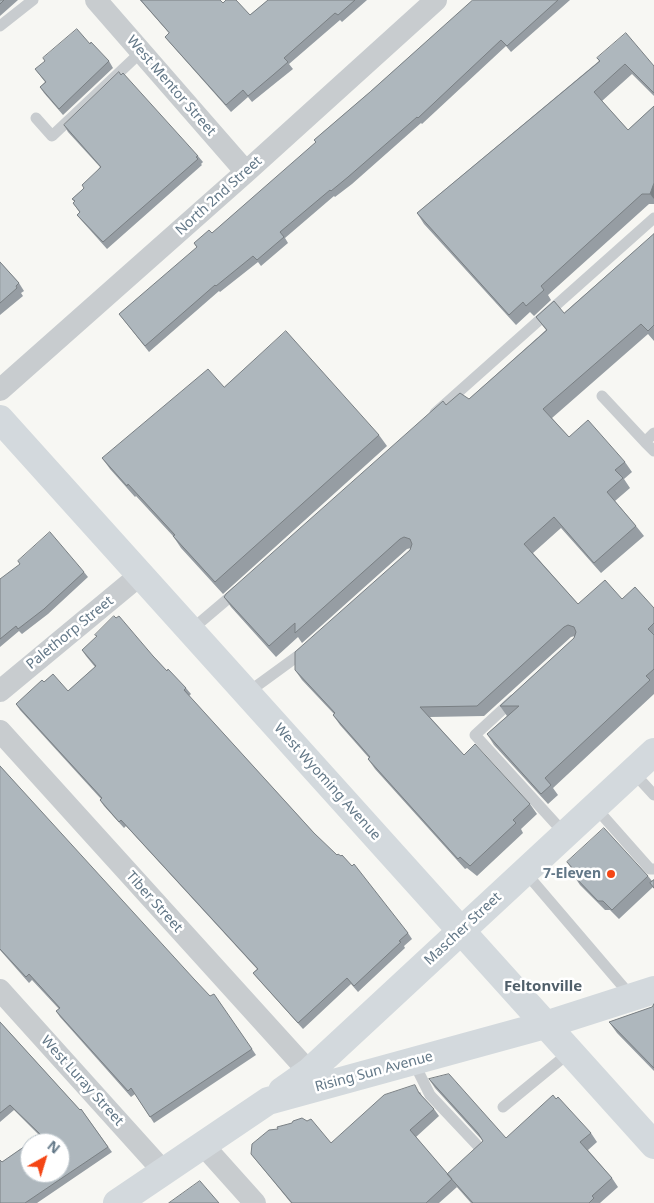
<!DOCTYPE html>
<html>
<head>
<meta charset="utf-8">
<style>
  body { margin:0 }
  #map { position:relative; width:654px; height:1203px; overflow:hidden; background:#f7f7f3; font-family:"Noto Sans",sans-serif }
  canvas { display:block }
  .north { position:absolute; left:20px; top:1133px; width:50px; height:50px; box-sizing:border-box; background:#fff; border:1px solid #c0c9cf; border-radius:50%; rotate:39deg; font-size:14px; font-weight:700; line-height:20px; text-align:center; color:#627787 }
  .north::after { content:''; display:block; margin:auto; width:18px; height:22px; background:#f44615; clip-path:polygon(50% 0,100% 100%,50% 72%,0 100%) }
</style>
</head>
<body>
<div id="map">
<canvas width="654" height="1203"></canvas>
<div class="north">N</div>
</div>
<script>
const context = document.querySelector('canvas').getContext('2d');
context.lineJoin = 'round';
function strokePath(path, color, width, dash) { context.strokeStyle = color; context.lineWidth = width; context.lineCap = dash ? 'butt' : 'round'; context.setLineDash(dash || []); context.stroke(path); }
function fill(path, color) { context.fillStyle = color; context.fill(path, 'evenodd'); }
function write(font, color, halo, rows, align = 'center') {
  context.font = font + ' "Noto Sans",sans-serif'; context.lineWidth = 5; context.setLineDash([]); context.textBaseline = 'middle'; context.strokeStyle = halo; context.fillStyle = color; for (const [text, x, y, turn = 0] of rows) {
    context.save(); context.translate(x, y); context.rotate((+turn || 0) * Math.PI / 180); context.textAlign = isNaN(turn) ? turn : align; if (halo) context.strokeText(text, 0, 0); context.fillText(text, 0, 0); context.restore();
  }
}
strokePath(new Path2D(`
  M0,26l33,-26
  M36,118l16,18 89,-84
  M602,396l43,46
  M435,413l219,-195
  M654,433l-9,9 9,9
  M191,630l46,-39
  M247,693l59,-43
  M513,700l-38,35 90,99
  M633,772l21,23
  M595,807l55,62h4
  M525,872l106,124
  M413,1061l17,34 49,52
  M503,1107l67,-55`), '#c8cccf', 11);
strokePath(new Path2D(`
  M96,0l150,172
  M0,390l246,-218 190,-172
  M0,691l140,-116
  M0,731l309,341
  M0,990l164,182
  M203,1145l52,58`), '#c8cccf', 22);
strokePath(new Path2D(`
  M0,419l654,726
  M282,1091l27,-19 345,-320
  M117,1203l151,-102 277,-76 109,-35`), '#d3d9dd', 28);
fill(new Path2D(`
  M0,0h18l-18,16z
  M140,0h80l3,3 27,12 18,-15h99l-25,22 -2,-2 -51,44 4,5 -15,12 -26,21 -4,-5 -17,15 -61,-69 -5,-6 4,-4z
  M473,0h97l-59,52 -5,-6 -84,78 -1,-1 -69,61 -17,13 -1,-1 -49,42 3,5 -27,23 -3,-4 -38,30 -1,-1 -70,61 -30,-38 78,-66 -3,-5 18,-10 104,-90 -2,-3 56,-48z
  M90,44l19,17 4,7 -50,47 -19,-22 -4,-6 5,-5 -10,-13z
  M597,58l57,8v30l-22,-22 -30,27 26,29 26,-24v98h-5l-101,91 3,5 -17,16 -4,-4 -14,13 -92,-101 -7,-11 182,-152z
  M64,125l134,31 5,6 -2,2 1,1 -95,84 -25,-28 -5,-6 3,-2 -7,-10 2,-1 -3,-3 10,-9 18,-23 -32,-35z
  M654,234v107l-6,-7 -96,84 17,19 56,25 7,10 -8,7 6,9 -15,13 21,25 8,10 -43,37 -40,-45 -28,25 45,51 44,-5 32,9v86l-101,94 5,7 -10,9 -54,-59 -7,-11 20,-18 -7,-10 74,-68 1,-2 -4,1 -87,79 -54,1 34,38 66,49 7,10 -16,15 2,4 -46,43 -10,-8 -2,1 -90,-100 -7,-10 1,-1 -29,-33 -7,-10 1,-1 -32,-34 -7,-10 115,-120 1,-2 -4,1 -105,94 -4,-6 -22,20 -45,-50 -7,-10 222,-192 23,-6 77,-69 -10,-13 28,-4z
  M0,262l19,21 5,8 -3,2 2,3 -23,19z
  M224,387l155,48 8,11 -164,148 -42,-46 -8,-12 -37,-40 -1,1 -25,-28 -8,-11z
  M84,572l4,5 -40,37 -26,20 -3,-3 -19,16v-68z
  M82,650l71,6 14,15 19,17 5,6 -2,2 125,137 94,100 4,6 -8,7 1,2 -47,44 -7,-8 -48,45 -45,-50 -5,-6 4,-4 -131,-143 -2,2 -20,-22 -4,-6 1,-1 -81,-89 -4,-6 28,-22 24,9 27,-24 -9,-11z
  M0,766l252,283 4,6 -102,68 -19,-29 -4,3 -71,-80 -4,-6 3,-2 -27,-29 -3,3 -29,-33z
  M567,862l81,14 4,5 2,-1v9l-1,-2 -34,32 -9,-9h-5l-25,-25 -6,-9v-4z
  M654,1004v67l-37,-38 -8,-11 43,-15z
  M0,1022l80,88 1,-1 31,43 -75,51h-37l2,-41 38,-26 -26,-26 -14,12z
  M429,1079l77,59 85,-5 6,9 -9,8 24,28 6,9 -18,16h-129l-15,-17 1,1 -18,16h-148l-40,-49 80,-11 89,-51 2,4 12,13 5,7 -23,21 32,38 35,-34 -48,-53z`), '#969da3');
fill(new Path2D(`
  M654,183v16l-4,-5z`), '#7a8084');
const building = new Path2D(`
  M0,0h4l-4,4z
  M141,0h79l3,3 3,-3h10l14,15 18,-15h87l-17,15 -3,-2 -51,45 4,4 -15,13 -25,21 -5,-6 -17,15 -61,-68 4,-4z
  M473,0h85l-51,46 -6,-6 -83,78 -1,-1 -69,60 -17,14 -1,-1 -50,42 4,5 -27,23 -4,-4 -37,30 -1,-1 -70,61 -26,-32 78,-67 -3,-4 15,-13 3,3 104,-91 -2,-2 56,-48z
  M77,29l13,15 1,-2 18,19 -50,48 -19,-22 6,-5 -11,-13 10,-8 -2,-3z
  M626,33l28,33v27l-29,-29 -31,28 34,38 26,-24v77l-4,11h-8l-101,92 3,4 -18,16 -3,-4 -14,13 -92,-102 183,-152 -3,-3z
  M119,72l2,3 2,-2 75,83 -2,1 2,2 -95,83 -26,-27 3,-3 -7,-9 2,-2 -3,-2 10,-9 2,-2 -2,-3 19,-18 -37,-42z
  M654,234v91l-6,6 -7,-7 -98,85 26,28 19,-17 37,42 -10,8 8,8 -16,14 29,34 -42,37 -40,-46 -30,27 54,60 27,-24 17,19 13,-12 19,21v15l-6,6 6,6v34l-8,7 4,4 -105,98 6,7 -10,9 -54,-60 32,-28h-19l74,-68 2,-6 -2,-5 -6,-2 -4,2 -87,79 -57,1 44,48 11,-11 55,60 -17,16 3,3 -46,43 -10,-9 -2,2 -90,-100 2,-2 -37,-42 2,-2 -40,-43v-18l115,-102 2,-6 -2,-5 -6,-2 -4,2 -105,94v-10l-26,23 -45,-49 2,-3 217,-193 3,4 14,-12 9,6 78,-69 -11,-13 18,-16 10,12z
  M0,262l19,21 -3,3 1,2 -17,15z
  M286,331l93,104 -164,147 -42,-46 2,-1 -47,-51 -1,2 -25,-28 106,-89 16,18z
  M50,532l34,40 -40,37 -26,20 -2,-3 -16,13v-60l20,-15 -2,-3z
  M114,616l2,2 3,-2 34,40 14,15 1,-2 18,19 -2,2 130,143 23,22 1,-1 3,2 1,-1 10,11 2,-2 54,69 -9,8 2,1 -47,44 -7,-8 -49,45 -45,-50 5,-4 -137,-149 -2,2 -19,-22 2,-2 -86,-94 26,-24 2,2 9,-8 15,17 28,-25 -14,-16 15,-14 -2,-1z
  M0,766l194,213 16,17 4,-2 38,55 -102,68 -19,-29 -3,3 -72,-80 4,-3 -31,-34 -3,3 -26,-28z
  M604,828l44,48 -36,34 -9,-9h-5l-24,-25v-6l-7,-8z
  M654,880v8l-4,-5z
  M654,1004v64l-45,-46 43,-15z
  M0,1022l80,88 1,-1 27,38 -83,56h-25v-43l2,2 39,-27 -31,-30 -10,8zM30,1143h30v30h-30z
  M449,1074l57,64 47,-43 3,4 2,-2 33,36 -11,9 32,36 -20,18 2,2 -5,5h-116l-26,-29 36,-33 -5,-8 -49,-54z
  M415,1085l4,8 15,16 -24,21 42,49 -26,24h-134l-41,-49 1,-10 17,-14 9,-1 -1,-2 15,-4 1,-2 9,-3 5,3 4,-2 20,24 53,-48z
  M200,1181l19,22h-50z`);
fill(building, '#aeb7bd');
strokePath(building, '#7a8084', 1);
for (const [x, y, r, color] of [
  [611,874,5,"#f44615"]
]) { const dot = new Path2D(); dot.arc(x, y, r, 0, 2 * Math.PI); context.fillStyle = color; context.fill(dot); strokePath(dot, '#fff', 2); }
write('14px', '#627787', '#fff', [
  ["West Mentor Street",171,86,49],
  ["North 2nd Street",219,196,-42],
  ["Palethorp Street",70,633,-39],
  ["West Wyoming Avenue",327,782,48],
  ["Tiber Street",154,902,48],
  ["Mascher Street",463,929,-43],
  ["Rising Sun Avenue",374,1072,-15],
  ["West Luray Street",82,1081,48]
]);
write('bold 14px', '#627787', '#fff', [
  ["7-Eleven",601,874]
], 'right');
write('bold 15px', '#51606b', '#fff', [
  ["Feltonville",543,987]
]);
</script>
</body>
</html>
